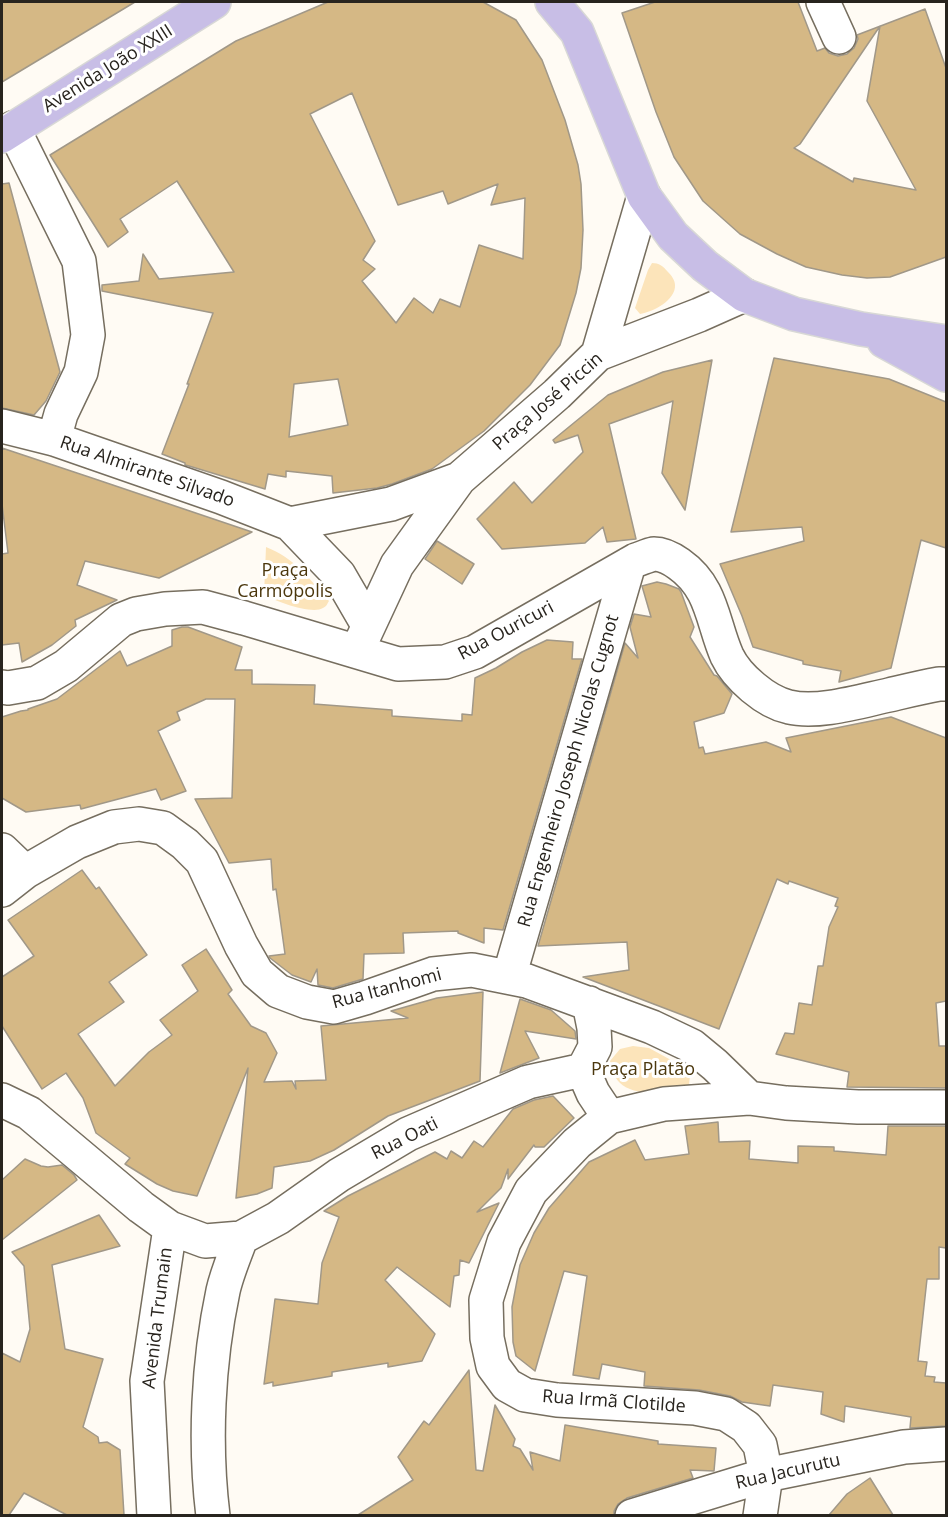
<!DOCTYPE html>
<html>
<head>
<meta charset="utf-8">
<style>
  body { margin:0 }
  #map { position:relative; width:948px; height:1517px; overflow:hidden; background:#fffbf4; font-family:"Open Sans",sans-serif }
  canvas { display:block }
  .frame { position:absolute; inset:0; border:3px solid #28241e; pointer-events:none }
</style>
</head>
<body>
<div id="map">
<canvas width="948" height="1517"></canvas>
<div class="frame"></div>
</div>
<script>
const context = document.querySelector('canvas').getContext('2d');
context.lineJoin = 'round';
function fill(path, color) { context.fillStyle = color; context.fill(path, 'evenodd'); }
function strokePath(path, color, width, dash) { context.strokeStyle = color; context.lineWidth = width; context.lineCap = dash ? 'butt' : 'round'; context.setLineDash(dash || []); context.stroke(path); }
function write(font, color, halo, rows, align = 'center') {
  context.font = font + ' "Open Sans",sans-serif'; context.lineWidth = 6; context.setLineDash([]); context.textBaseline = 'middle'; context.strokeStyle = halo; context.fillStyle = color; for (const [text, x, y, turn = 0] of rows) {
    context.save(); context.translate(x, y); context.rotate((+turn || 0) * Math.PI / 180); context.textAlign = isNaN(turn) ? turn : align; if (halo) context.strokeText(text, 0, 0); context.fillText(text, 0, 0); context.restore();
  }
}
fill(new Path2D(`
  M652,263c7,0 11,3 16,9 3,3 7,8 7,13 1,15 -22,27 -35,29l-5,-6 13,-38z
  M266,547c28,11 43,31 63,54 -2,3 -2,5 -6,7 -11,7 -48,-7 -59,-13z
  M633,1046l16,2 22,12 19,15 -1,10 -4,10c-18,-1 -52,1 -65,-12 -6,-6 -8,-14 -10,-22l10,-12z`), '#fce4ba');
const building = new Path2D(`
  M2,2h133l-133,80z
  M328,2h155l33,18 26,40 23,60 13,45 3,19 2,46 -2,38 -5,25 -16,52 -30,40 -46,46 -52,38 -40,15 -15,4 -44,5 -1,-17 -46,-5v6l-18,-3 -3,15 -76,-23 -4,-1v-2l-23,-9 27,-70h-2l26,-71 -111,-22v-6l37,-4 4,-27 16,25 75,-7 -57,-91 -57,38 8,13 -20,15 -58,-92 186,-114zM352,93l46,112 45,-14 5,13 50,-20 -7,21 34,-7 -2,61 -44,-14 -19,62 -20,-8 -7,14 -19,-15 -18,25 -34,-42 13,-12 -12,-9 12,-19 -65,-127zM338,379l10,46 -59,12 5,-53z
  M655,2h143l19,49 8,-3 4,5 9,3 9,-2 7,-6 4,-9 -1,-4 68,-26 21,59v189l-56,20 -23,1 -25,-3 -36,-8 -29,-13 -37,-20 -37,-33 -29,-44 -18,-45 -34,-99zM880,26l-13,75 49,89 -62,-12 -1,4 -59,-34 6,-4z
  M9,183l51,189 -14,29 -12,14 -32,-7v-224z
  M774,358l115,21 57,23v146l-25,-8 -30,128 -52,14 2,-11 -38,-7v-3l-50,-14 -11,-31 -22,-52 84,-23 -2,-14 -71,5z
  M712,360l-27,150 -23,-37 11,-72 -64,23 27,115 -29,3 -4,-15 -18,16 -83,6 -25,-30 37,-37 18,21 51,-51 -5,-17 -23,8 -2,-3 55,-45 55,-23z
  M2,448l93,31 157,53 -93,46 -74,-17 -8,24 40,15 -42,20 1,6 -24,19 -30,17 -3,-19 -17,2v-91l6,-1 -6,-49z
  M437,541l37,23 -12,20 -37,-25z
  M657,582l9,2 13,5 2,3 13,35 -4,10 24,38 3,1 15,18 -8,19 -30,9 5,26 4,-1 2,7 61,-12 25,10 -5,-14 105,-21 55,21v263l-10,2 3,43h7v42l-99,-1 2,-15 -73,-18 9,-21 9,1 5,-31 13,2 6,-39h5l6,-39 9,-20 -3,-1 3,-8 -49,-17 -1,3 -11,-5 -58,150 -136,-52 46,-7 -2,-28 -89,4 87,-303 13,15 -8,-31 4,-13 17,3 -9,-31z
  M182,627h6l54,20 -7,23h17v14l63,1 -1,19 78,6v6l70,5v-7l10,1 3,-37 21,-10 26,-16 25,-12 26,2 -1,17h10l-79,271 -19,-2v15l-26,-10v-2l-55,2 1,20 -40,1 -1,25 -30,9 -15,-3 -1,-16 -6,13 -19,-7 -22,-17 -1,-2 16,-2 -9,-65 -3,1 -2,-31 -42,4 -34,-64 37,-1 3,-99h-29l-29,13 3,8 -22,11 28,60 -25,9 -5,-11 -75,20 -1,-4 -54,7 -24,-14v-81l19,-6 7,-1v-1l29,-10 63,-48 7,15 45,-20v-16z
  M82,870l14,19 3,-2 48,68 -38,27 15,20 -46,32 37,52 34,-34 23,-17 -12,-15 38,-29 -16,-26 24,-16 26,41 -4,4 23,32 15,7 11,20 -13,29 28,-1 4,8 -1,-8 31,-1 -5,-54 87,-8 -17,-7 46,-13 46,-6 -3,89 -92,35 -54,34 -24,11 -36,6 -2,21 -15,6 -21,4 12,-130 -51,128 -24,-5 -16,-7 -32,-20 5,-6 -34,-25 -13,-35 -17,-25 -24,16 -40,-63v-49l32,-21 -26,-36z
  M520,999l31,11 24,21 1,8 -51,-8 14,27 -39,15z
  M553,1096l21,22 -30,29h-9l-1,-2 -26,34v-10l-7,19 -24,24 22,-9 -30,60 -9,-3 -1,15 -5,1 -4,31 -53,-40 -12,13 50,54 -13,27 -34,6v-4l-56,9v4l-59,10v-4l-9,2 11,-85 43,5 4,-41 17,-46 -15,-6 24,-15 87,-44 12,7 4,-8 11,7 12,-17 9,6 30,-38 21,-9z
  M718,1122l1,20 31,-1 -1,18 49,4v-17l36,1v4l52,4 2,-29h58v122l-7,-1v32h-12l-9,82 9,1 -2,14 10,1 -1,5 12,1v43l-36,2 1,-11 -66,-11 -1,16 -23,-8 2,-22 -50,-7 -3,21 -28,-4 -12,-6 -31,-6 -55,-4 1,-14 -43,-8 -3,15 -26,-4 14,-99 -23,-5 -29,100 -19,-15 -3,-14 -1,-35 8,-42 14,-32 15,-25 40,-46 46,-22 10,20 44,-6 -4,-28z
  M25,1159l16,7 7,1 14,-2 12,10 3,5 -75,60v-60z
  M99,1215l21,31 -68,19 13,84 38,10 -20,68 15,10 1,6 8,-1 13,8 4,65h-57l-43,-22 -15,22h-7v-162l18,9 10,-33 -6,-63 -12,-14z
  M469,1370l7,100 7,1 12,-66 20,34 -2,7 7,3 13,21 -3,-18 30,9 5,-36 93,16v3l58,4 -2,23 -24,-1 3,8 -66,20 -9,6 -4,7v4h-256l55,-35 -15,-23 26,-36 5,4z
  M870,1478l23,37h-64l18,-21z`);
fill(building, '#d5b885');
strokePath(building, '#a19888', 1.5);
const minor = new Path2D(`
  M823,2l16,35
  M13,128l66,133 9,74 -7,37 -20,42 -7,25
  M598,354l46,-158
  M2,426l52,13 167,58 69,27 101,-20 68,-25
  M290,524l49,51 29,50
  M357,651l40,-86 62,-86 98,-85 41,-40 101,-39 45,-20
  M2,687l6,1 29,-5 29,-17 55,-46 15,-6 29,-5 38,-2 41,11 154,46 47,-2 30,-10 161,-92c6,-2 13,-5 18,-6 9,0 18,5 25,10 34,24 33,58 48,92 10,21 39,46 62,51 29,7 72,-6 100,-12 17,-4 33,-8 50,-11h7
  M2,850l23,22
  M2,890l23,-18 52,-30 37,-15 25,-3 24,4 22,16 17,17 39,84 16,28 21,18 29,11 27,5 31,-9 68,-24 39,-4 55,11 125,46 40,19 23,19 34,33
  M509,977l120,-413
  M589,1003l5,25 1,19 -12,23 10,23 16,24
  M2,1100l27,13 112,94 29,21 35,13 36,-3 37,-20 61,-43 69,-41 120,-52 55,-12
  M154,1516l-7,-135 23,-153
  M213,1516c-9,-73 -5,-154 10,-225 4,-18 12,-36 18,-53
  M632,1516l134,-41 138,-28 42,-3
  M760,1516l6,-41 -6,-30 -14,-18 -20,-13 -31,-6 -138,-8 -32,-5 -18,-10 -14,-19 -6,-28 -1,-38 18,-58 27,-51 46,-48 32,-26 55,-13 85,-6 37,5 72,4h88`);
const major = new Path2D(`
  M552,2l25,30 67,164 29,40 32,30 39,29 50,19 67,15 85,13
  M2,136l212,-134
  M884,341l62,34`);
strokePath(minor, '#766e5f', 36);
strokePath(major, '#d8d8d6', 36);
strokePath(minor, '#fff', 33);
strokePath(major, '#c8bee6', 33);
write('18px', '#28241e', '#fff', [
  ["Avenida João XXIII",108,69,-32],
  ["Praça José Piccin",548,402,-41],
  ["Rua Almirante Silvado",147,472,19],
  ["Rua Ouricuri",506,631,-28],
  ["Rua Engenheiro Joseph Nicolas Cugnot",569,771,-74],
  ["Rua Itanhomi",387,989,-15],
  ["Rua Oati",405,1139,-27],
  ["Avenida Trumain",158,1318,-83],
  ["Rua Irmã Clotilde",614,1402,4],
  ["Rua Jacurutu",788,1472,-13]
]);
write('18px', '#4b370d', '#fff', [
  ["Praça",285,571],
  ["Carmópolis",285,592],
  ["Praça Platão",643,1070]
]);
</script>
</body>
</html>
